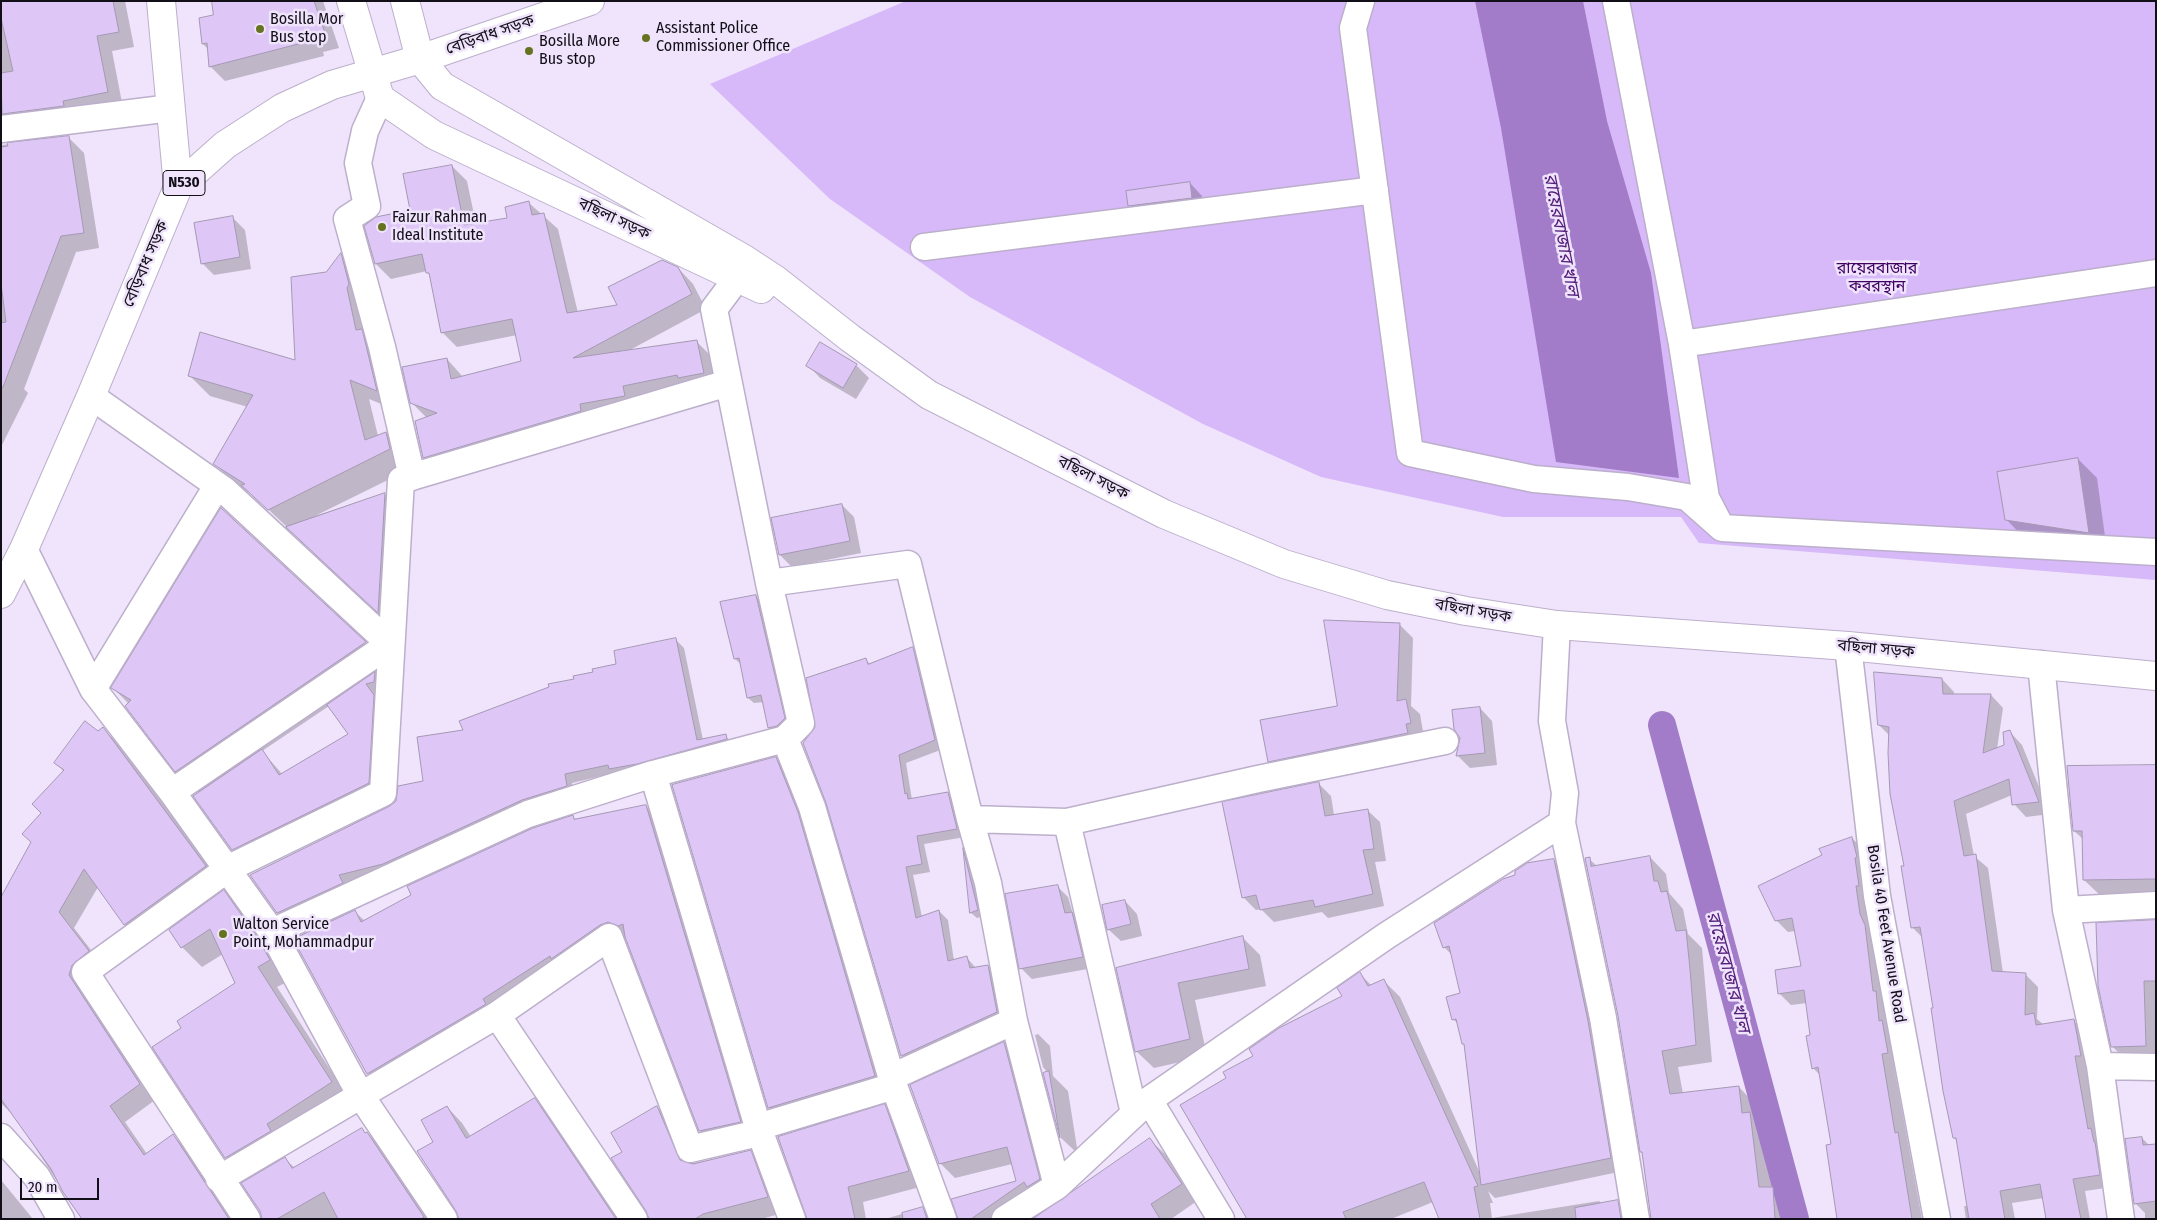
<!DOCTYPE html>
<html>
<head>
<meta charset="utf-8">
<style>
  body { margin:0 }
  #map { position:relative; width:2157px; height:1220px; overflow:hidden; background:#efe4fb; font-family:"Fira Sans Condensed",sans-serif }
  canvas { display:block }
  .frame { position:absolute; inset:0; border:2px solid #130f18; pointer-events:none }
  .scale { position:absolute; left:20px; top:1178px; width:79px; height:22px; box-sizing:border-box; border:2px solid #130f18; border-top:0; padding-left:6px; font-size:15px; line-height:18px; white-space:nowrap; color:#130f18; -webkit-text-stroke:4px #efe4fb; paint-order:stroke }
</style>
</head>
<body>
<div id="map">
<canvas width="2157" height="1220"></canvas>
<div class="frame"></div>
<div class="scale">20 m</div>
</div>
<script>
const context = document.querySelector('canvas').getContext('2d');
context.lineJoin = 'round';
function fill(path, color) { context.fillStyle = color; context.fill(path, 'evenodd'); }
function strokePath(path, color, width, dash) { context.strokeStyle = color; context.lineWidth = width; context.lineCap = dash ? 'butt' : 'round'; context.setLineDash(dash || []); context.stroke(path); }
function write(font, color, halo, rows, align = 'center') {
  context.font = font + ' "Fira Sans Condensed","Noto Sans Bengali",sans-serif'; context.lineWidth = 5; context.setLineDash([]); context.textBaseline = 'middle'; context.strokeStyle = halo; context.fillStyle = color; for (const [text, x, y, turn = 0] of rows) {
    context.save(); context.translate(x, y); context.rotate((+turn || 0) * Math.PI / 180); context.textAlign = isNaN(turn) ? turn : align; if (halo) context.strokeText(text, 0, 0); context.fillText(text, 0, 0); context.restore();
  }
}
fill(new Path2D(`
  M906,1h1250v579l-457,-37 -18,-26h-178l-182,-40 -118,-53 -233,-127 -140,-98 -120,-115z`), '#d7b8f8');
fill(new Path2D(`
  M1475,1h108l24,120 44,152 28,205 -123,-16 -55,-334z`), '#a27cc8');
fill(new Path2D(`
  M1,1h124l9,46 -22,4 11,57 -120,31 -1,6 66,-8 16,16 15,95 -23,4 -52,137 4,4 -27,54z
  M213,1h110l16,47 -16,4 1,4 -99,25 -15,-15 -1,-16 -6,-6 11,-28z
  M452,166l15,15 9,43 32,-5 21,-16 29,26 20,84 41,-7 59,-38 15,16 13,25 -78,42 69,-9 15,15 7,31 -280,84 -15,-15 3,-39 -15,-15 35,-44 16,18 60,-16 -6,-26 -60,12 -15,-15 -11,-55 -4,-6 -36,8 -15,-15 35,-53z
  M1190,183l12,13 2,14 -62,8 -12,-13z
  M232,217l13,13 6,39 -37,6 -12,-12z
  M341,255l20,20 35,135 -27,-11 9,37 8,-3 20,20 4,16 -95,47 70,-22 24,24 -7,117 -149,-140 -18,-11 -20,-20 33,-57 -38,-11 -21,-21 107,-13 30,-88z
  M821,344l35,21 13,13 -13,21 -36,-21 -12,-13z
  M2078,459l19,19 10,73 -83,-13 -18,-19z
  M842,505l12,12 7,36 -69,14 -12,-12z
  M221,510l167,156 -13,8 16,16 -7,110 -135,65 -16,-16 -34,-56 -23,-22 -47,-67 -16,-16zM329,706l20,28 -66,41 -21,-24z
  M756,596l6,6 28,122 -15,9 -6,-6 -5,-25 -10,1 -6,-5 -6,-33 -7,-6z
  M1399,624l14,14 -2,68 9,8 4,23 -141,38 -14,-14 70,-54z
  M676,640l8,8 19,92 22,-4 9,8 -162,39 3,11 -288,127 -9,-9 112,-104 35,-26 39,-51 111,-51z
  M912,648l9,9 22,92 -37,14 6,37 35,-7 9,8 9,36 -41,7 6,28 -17,3 9,42 17,-6 9,9 6,41 13,-3 9,10 12,-2 8,9 9,46 -95,43 -8,-8 -74,-254 38,-142 5,5z
  M1942,679l12,13v4l37,-1 12,13 -6,41 9,-4 4,-13 12,13 28,69 -24,3 -12,-13 -2,-9 -46,19 8,42 14,12 15,105 22,1 13,13 -1,32 7,6 30,-4 13,13 25,153 -27,4 5,28h-43l-3,-21 -32,5 3,16h-49l-2,-13h4l-10,-64 -4,-4 -31,-200 -11,-11 -23,-192 -10,-10z
  M1480,708l12,13 5,44 -27,3 -13,-13 4,-17z
  M103,729l16,15 102,138 -81,58 -15,-15 -27,-38 -24,41 30,39 -17,14 68,119 -30,22 22,32 26,-18 16,15 44,68h-151l-67,-102 -14,-14v-204l31,-57 11,-29 21,-41 -8,-9z
  M776,758l9,10 22,55 77,263 -105,31 -10,-9z
  M2156,766v130l-54,1 -18,-17 -1,-41 -9,-8z
  M1318,783l13,13 3,19 33,-5 13,12 6,39 -11,1 9,44 -56,12 -6,-6 -48,10 -13,-13 -5,1 -13,-13z
  M646,806l16,16 94,316 -39,9 -17,-16 -74,-193 -9,3 -233,148 -16,-16 -13,-161 10,9 208,-104 3,3z
  M1852,838l12,12 35,215 -5,1 28,153h-84l-5,-73 -12,-70 -8,-8 -6,-65 -16,2 -12,-12 23,-26 -7,-36 -7,1 -12,-12 47,-64z
  M964,852l4,3 15,61 -6,2 -6,-5z
  M1650,857l16,17 3,19 14,16 5,25 14,14 10,114 -34,5 5,27 56,-7 16,17 2,17 9,9 7,59 17,16v14h-138l-8,-65 -3,-2 -22,-137 -30,-156 8,7z
  M1554,861l13,13 56,297 -128,27 -7,-7 5,12h-3l2,15 107,-17 3,3 15,-2 17,17h-194l-7,-17 -42,17h-143l-20,-140 26,-22 90,-61 16,-22 12,12 11,-6 17,17 80,176 -14,-126 -3,-3 -4,-19 -6,-6 8,-25 -8,-38 -9,-9z
  M1057,886l11,11 5,17 10,10 10,44 -61,11 -11,-11z
  M224,892l20,20 45,69 -12,6 74,115 -105,75 -20,-20 -44,-128 54,-46 -13,-29 -21,13 -20,-20z
  M1125,901l12,13 5,22 -21,5 -13,-12z
  M2156,921v143h-26l-18,-18z
  M1243,938l17,17 6,31 -71,14 12,56 -53,12 -18,-17 -19,-82z
  M1038,1034l12,12 3,30 15,15 10,63 -17,-16 -16,-64 3,-1 -5,-6 -8,-32z
  M1004,1044l15,15 35,136 -46,24h-50l59,-38 -5,-17 -57,14 -15,-15z
  M535,1100l15,16 70,103h-160l-26,-76 13,-36 15,16 9,14z
  M884,1106l16,15 24,65 -61,16 3,17h-58z
  M657,1107l16,16 16,41 61,-12 16,15 17,46 -22,6h-111l-26,-66z
  M367,1133l16,16 47,70h-168l-1,-9 24,-51 10,9z
  M2142,1138l8,8h6v73h-11v-6l-10,-10z
  M1150,1140l17,16 30,45 -26,18h-125z
  M1,1180l32,39h-32z
  M922,1208l11,11h-48z`), '#0003');
strokePath(new Path2D(`
  M1662,725l133,494`), '#a27cc8', 28);
const building = new Path2D(`
  M1,1h112l6,31 -22,4 11,56 -45,9 1,5 -62,8 -1,-41 12,-2 -12,-53z
  M212,1h102l11,32 -16,4 1,4 -101,26 -2,-24 -5,1 -3,-26 14,-3z
  M69,136l15,97 -23,3 -58,151h-2v-64l5,-1 -5,-38v-137l7,-1 -1,-3z
  M452,165l12,60 43,-7 -2,-11 24,-6 3,14 12,-2 23,100 50,-8 -9,-18 54,-27 16,7 14,27 -119,64 124,-18 7,33 -26,5 -1,-3 -54,11 2,10 -45,8 1,7 -158,47 -8,-37 22,-8 -27,-10 -8,-36 45,-9 4,21 70,-18 -9,-42 -71,14 -12,-60h-3l-4,-19 -47,10 -11,-38 12,-9 34,-7 -7,-36z
  M1190,182l2,16 -64,8 -2,-15z
  M233,216l7,41 -39,7 -7,-41z
  M341,253l8,31 -2,4 9,42 6,-1 15,62 -27,-11 15,60 21,-8 4,17 -122,61 -27,-25 4,-1 -32,-20 40,-69 -65,-19 12,-44 95,28 -4,-83 35,-5z
  M820,342l37,22 -14,24 -37,-22z
  M2078,458l11,75 -84,-13 -8,-48z
  M385,493l-7,120 -92,-86z
  M842,504l8,37 -71,14 -8,-37z
  M221,508l145,134 -191,130 -50,-66 6,-6 -20,-12z
  M756,595l29,123 -8,8 -9,2 -7,-33 -14,3 -8,-40 -5,1 -14,-57z
  M1324,620l76,3 -3,78 9,-2 5,24 -5,1 2,9 -140,29 -8,-42 77,-14z
  M676,638l21,102 29,-6 1,5 -90,25 -28,5 -1,-4 -43,9 2,12 -45,14 -139,64 -44,11 4,8 -66,30 -27,-38 140,-69 6,-5 2,-15 25,-5 -6,-44 46,-7 -4,-9 90,-34 -1,-3 26,-5 -1,-3 20,-4 -1,-3 24,-5 -2,-13z
  M913,647l22,93 -36,15 6,39 2,-1 1,6 40,-7 9,37 -40,7 5,28 -16,3 10,51 23,-8 9,51 19,-5 3,12 18,-3 9,47 -96,44 -75,-253 -23,-60 12,-16 -9,-49 60,-20 2,6z
  M375,672l-1,10 -8,2 8,11 -5,88 -137,67 -39,-54 69,-47 17,26 69,-41 -21,-29z
  M1874,672l68,6 1,16h48l-8,59 21,-8 -1,-13 7,-2 29,72 -27,3 -3,-26 -55,22 10,55 12,-2 16,117 34,2 -1,42 9,-2 2,12 38,-6 7,37h-6l13,73 3,-1 3,14h1l5,33 -27,4 8,40h-35l-6,-35 -40,7 5,28h-36l-13,-81h-3l-10,-47 -12,-83h2l-13,-81 -9,1 -10,-62h3l-14,-72 -2,-41 1,-26 -11,-2z
  M1480,707l5,46 -29,3 4,-18 -6,-9 -2,-19z
  M85,721l13,10 5,-4 103,139 -82,59 -40,-56 -25,43 30,39 -17,14 -3,10 71,109 -30,22 34,49 29,-21 56,85h-147l-19,-27 -12,-23 -50,-70v-202l30,-55 -9,-8 19,-21 -9,-9 32,-34 -10,-7z
  M776,757l22,55 77,264 -107,32 -96,-323z
  M2156,765v114l-73,1 -1,-49h-9l-6,-65z
  M1319,782l6,34 43,-7 6,40 -11,1 10,44 -58,13 -2,-7 -53,10 -4,-15 -14,3 -20,-96z
  M646,805l95,317 -42,9 -74,-194 -2,-13 -5,2 -10,-4 -8,3 -46,32 -3,2 -1,-3 -67,43 3,5 -119,70 -74,-135 62,-29 6,12 50,-27 -4,-9 126,-58 40,-13 1,4z
  M1852,837l5,20 -2,1 4,28h-3l4,28 5,11 8,66h3l3,30 3,-1 6,33 -6,1 13,79 3,-1 14,87h-75l-11,-74 5,-1 -13,-77 -6,2 -6,-33 4,-1 -6,-45 -26,4 -3,-24 26,-4 -9,-48 -17,3 -17,-35 64,-31 -3,-6z
  M963,848l15,62 -8,3z
  M1650,856l4,25h4l3,11 6,-1 9,40 10,-1 4,39 6,76 -34,6 8,43 69,-8 3,27 8,-1 9,75h14l2,32h-124l-9,-67h-2l-22,-136 -33,-158 5,-1 1,9z
  M1554,859l34,162 23,137 -130,27 -17,-141h-2l-6,-25 -4,1 -6,-23 14,-4 -11,-47 -6,2 -9,-25 69,-44 12,-4v-4l12,-8z
  M1058,885l7,28 7,-1 11,45 -64,12 -14,-75z
  M224,890l35,50 11,20 -12,7 74,115 -65,42 4,7 -46,27 -73,-111 29,-19 -4,-7 58,-38 -25,-54 -29,19 -12,-18z
  M1125,900l6,24 -24,6 -5,-25z
  M2156,920v61h-12l2,65 -35,1 -13,-61 -2,-63z
  M1243,936l6,33 -71,14 12,56 -55,13 -19,-84z
  M1360,972l8,14 16,-7 94,207 -4,1 6,32h-41l-15,-37 -81,30 3,7h-99l-67,-114 46,-27 -3,-6 30,-16 -4,-7 30,-21 63,-32 -5,-8z
  M1004,1042l36,137 -13,8 -3,-5 -53,37h-13l-7,-20 65,-18 -9,-34 -68,17 -29,-79z
  M1049,1071l11,67 -17,-65z
  M535,1098l81,121h-157l-3,-8 -39,-60 16,-9 -12,-22 26,-14 19,32z
  M885,1104l24,67 -61,16 7,32h-48l-29,-82z
  M657,1106l23,54 13,4 58,-14 17,47 -65,17 -8,5h-46l-3,-8 -35,-53 11,-6 -11,-19z
  M362,1128l3,5 2,-1 57,85 -3,2h-83l-14,-27 -47,27h-15l-2,-8 -19,-28 44,-26 7,11z
  M2142,1137l1,8 13,-1v57l-22,3 -9,-65z
  M1150,1138l32,46 -31,20 9,15h-127z
  M1618,1200l3,19h-45l-1,-11z
  M923,1207l4,12h-24l-1,-6z`);
fill(building, '#dec7f7');
strokePath(building, '#a598b3', 1);
const minor = new Path2D(`
  M1361,1l-8,27 57,425 124,26 94,8 59,10 35,31 434,24
  M1616,1l66,343 24,154 12,23
  M380,98l-15,33 -7,32 9,43 -20,13 35,128 30,130
  M1,129l170,-21
  M924,247l451,-57
  M1682,344l474,-71
  M91,396l133,94 166,154
  M24,549l69,140 79,103 100,140 89,164 83,123
  M769,583l139,-19 62,255 18,64 26,138 43,165
  M1848,646l29,250 60,323
  M2041,664l25,246
  M93,689l124,-203
  M785,739l27,68 82,279 49,133
  M653,774l105,353 34,92
  M172,792l218,-148
  M970,819l97,3 191,-43 187,-38
  M1067,822l67,291
  M1562,823l41,195 33,201
  M272,932l256,-118 125,-40 132,-35 16,-16 -32,-140 -55,-274 24,-32
  M497,1015l137,204
  M2100,1066l56,1
  M892,1077l122,-56
  M1149,1100l72,119
  M1,1137l36,40 24,42
  M219,1179l278,-164 112,-78 81,212 60,-14 8,-8 136,-41
  M247,1219l-162,-247 144,-104 154,-75 18,-313 327,-97
  M1005,1219l52,-33 92,-86 237,-164 176,-113 3,-30 -13,-72 5,-96
  M2121,1219l-21,-153 -34,-156 90,-5`);
const major = new Path2D(`
  M161,1l17,186
  M351,1l29,97 54,37 327,154
  M405,1l15,58 22,27 302,173 32,21 74,58 79,57 235,119 120,50 103,31 79,16 91,14 291,21 308,30`);
const highway = new Path2D(`
  M1,594l23,-45 67,-153 87,-209 47,-42 57,-37 50,-23 88,-26 170,-58`);
strokePath(minor, '#bcafcb', 29);
strokePath(major, '#bcafcb', 30);
strokePath(highway, '#bcafcb', 30);
strokePath(minor, '#fff', 26);
strokePath(major, '#fff', 28);
strokePath(highway, '#fff', 28);
for (const [x, y, r, color] of [
  [260,29,5,"#657320"],
  [646,38,5,"#657320"],
  [529,51,5,"#657320"],
  [382,227,5,"#657320"],
  [223,934,5,"#657320"]
]) { const dot = new Path2D(); dot.arc(x, y, r, 0, 2 * Math.PI); context.fillStyle = color; context.fill(dot); strokePath(dot, '#efe4fb', 2); }
for (const [x, y, w] of [
  [184,183,42]
]) { const box = new Path2D(); box.roundRect(x - w / 2, y - 12.5, w, 25, 4); context.fillStyle = '#efe4fb'; context.fill(box); strokePath(box, '#130f18', 1); }
write('bold 15px', '#130f18', null, [
  ["N530",184,183]
]);
write('16px', '#130f18', '#efe4fb', [
  ["Bosilla Mor",270,20],
  ["Bus stop",270,38],
  ["Assistant Police",656,29],
  ["Commissioner Office",656,47],
  ["Bosilla More",539,42],
  ["Bus stop",539,60],
  ["Faizur Rahman",392,218],
  ["Ideal Institute",392,236],
  ["Walton Service",233,925],
  ["Point, Mohammadpur",233,943]
], 'left');
write('16px', '#130f18', '#efe4fb', [
  ["বেড়িবাধ সড়ক",490,35,-19],
  ["বছিলা সড়ক",614,219,25],
  ["বেড়িবাধ সড়ক",146,264,-67],
  ["বছিলা সড়ক",1093,478,27],
  ["বছিলা সড়ক",1473,611,10],
  ["বছিলা সড়ক",1876,649,5],
  ["Bosila 40 Feet Avenue Road",1886,934,81]
]);
write('16px', '#3e0162', '#efe4fb', [
  ["রায়েরবাজার",1877,269],
  ["কবরস্থান",1877,287]
]);
write('italic 18px', '#54207b', '#efe4fb', [
  ["রায়েরবাজার খাল",1561,235,79],
  ["রায়েরবাজার খাল",1728,972,75]
]);
</script>
</body>
</html>
